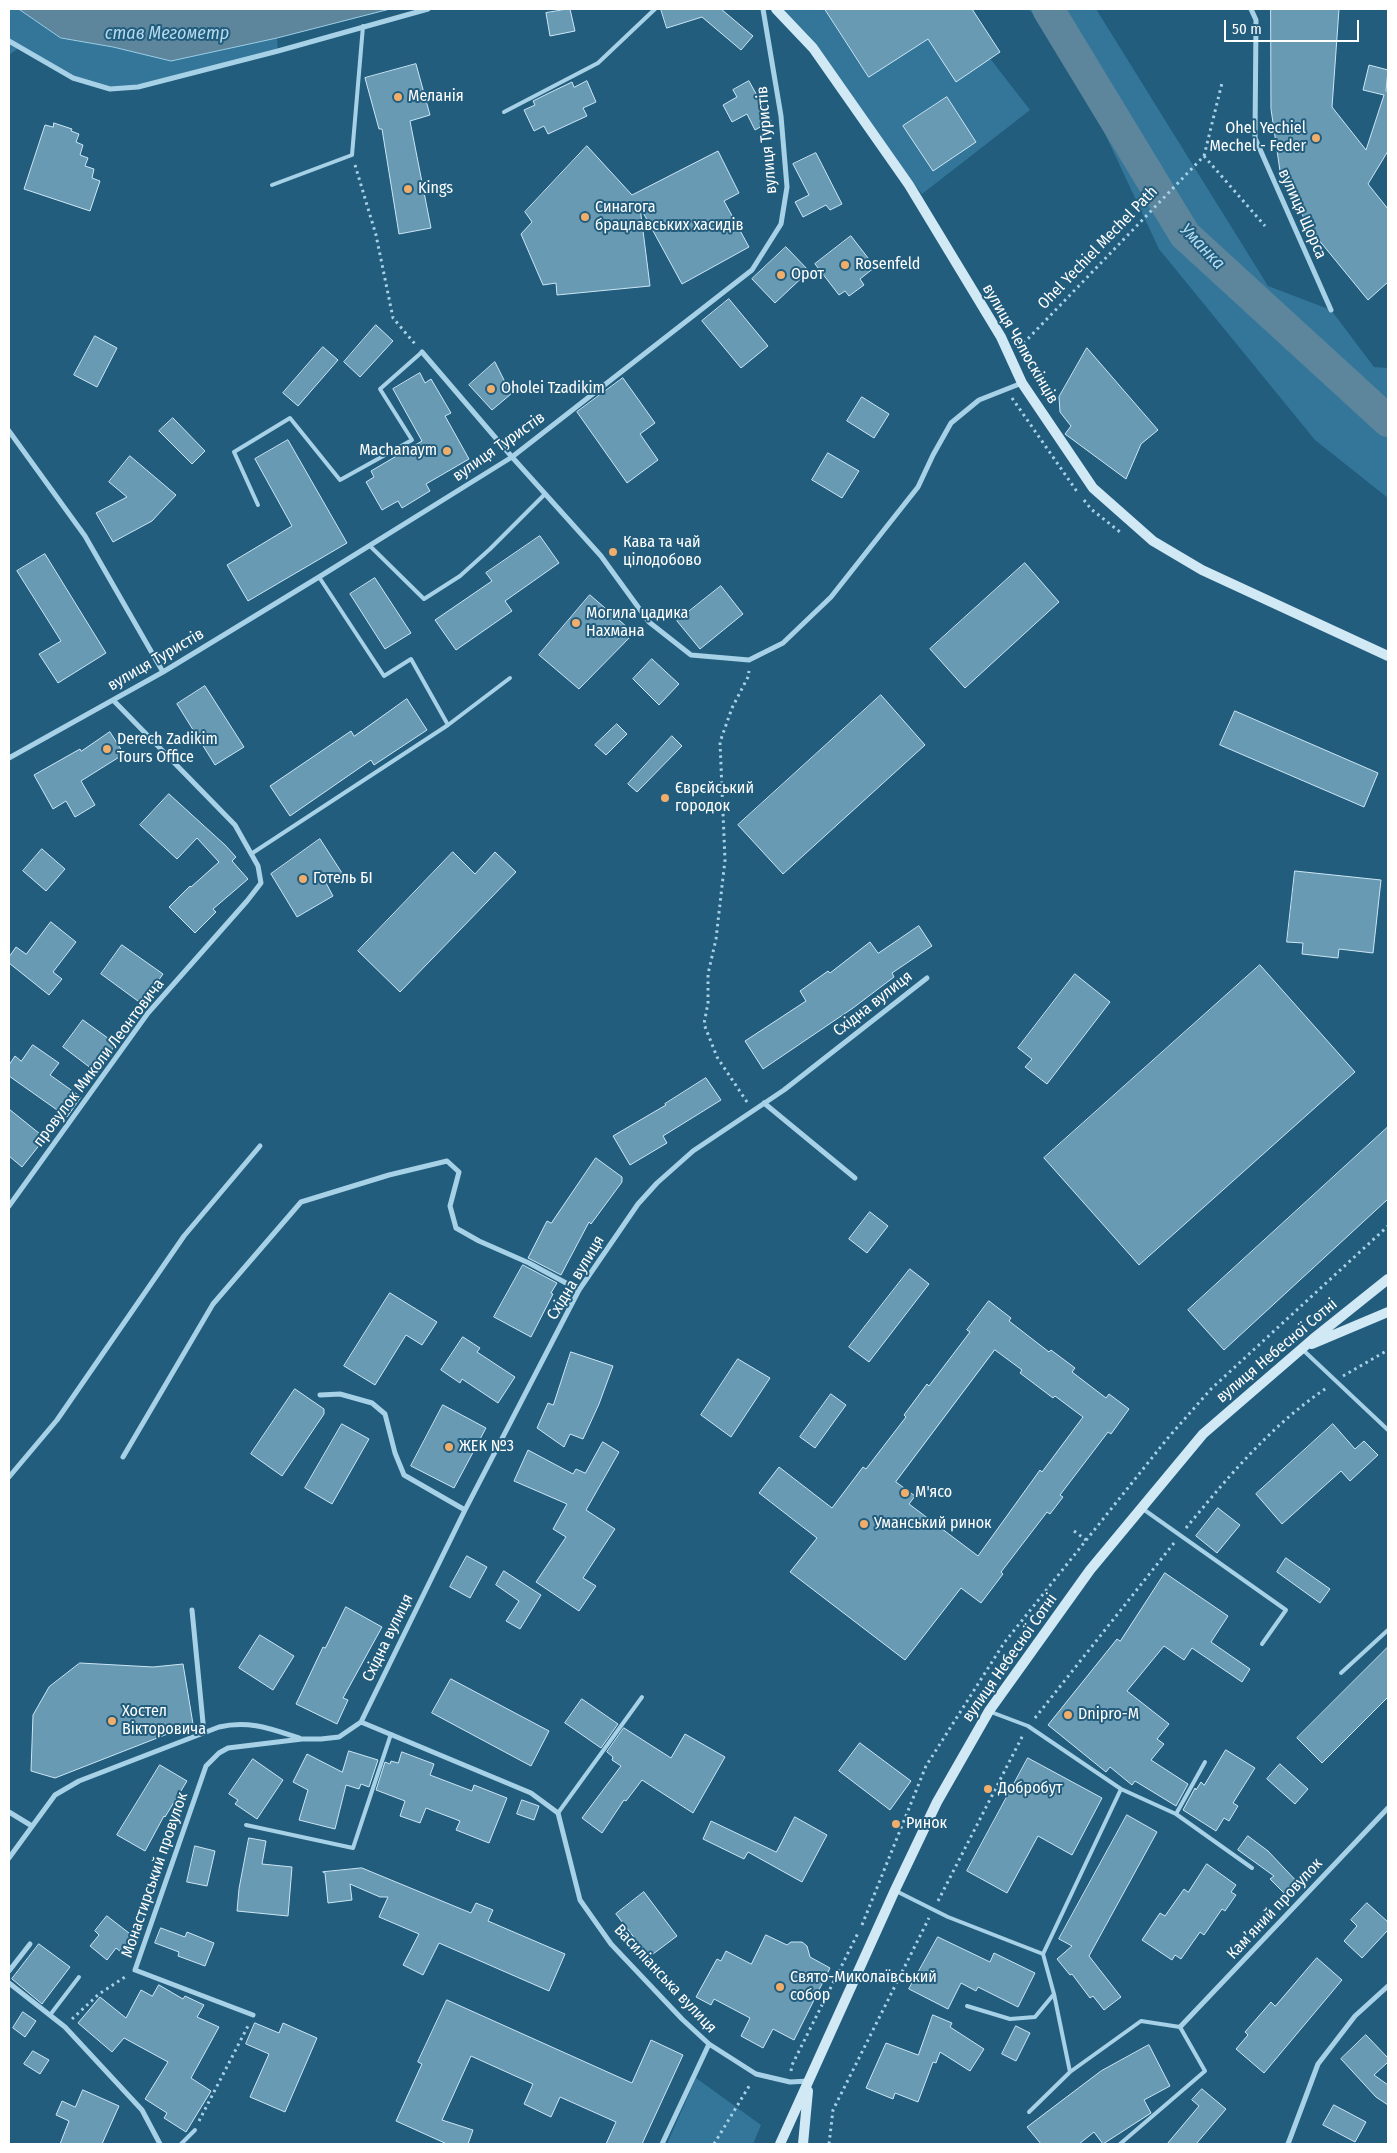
<!DOCTYPE html>
<html>
<head>
<meta charset="utf-8">
<style>
  body { margin:0 }
  #map { position:relative; width:1397px; height:2153px; overflow:hidden; background:#235d7d; font-family:"Fira Sans Condensed",sans-serif }
  canvas { display:block }
  .frame { position:absolute; inset:0; border:10px solid #fff; pointer-events:none }
  .scale { position:absolute; left:1224px; top:20px; width:135px; height:22px; box-sizing:border-box; border:2px solid #fff; border-top:0; padding-left:6px; font-size:15px; line-height:18px; white-space:nowrap; color:#fff; -webkit-text-stroke:4px #235d7d; paint-order:stroke }
</style>
</head>
<body>
<div id="map">
<canvas width="1397" height="2153"></canvas>
<div class="frame"></div>
<div class="scale">50 m</div>
</div>
<script>
const context = document.querySelector('canvas').getContext('2d');
context.lineJoin = 'round';
function fill(path, color) { context.fillStyle = color; context.fill(path, 'evenodd'); }
function strokePath(path, color, width, dash) { context.strokeStyle = color; context.lineWidth = width; context.lineCap = dash ? 'butt' : 'round'; context.setLineDash(dash || []); context.stroke(path); }
function write(font, color, halo, rows, align = 'center') {
  context.font = font + ' "Fira Sans Condensed",sans-serif'; context.lineWidth = 4; context.setLineDash([]); context.textBaseline = 'middle'; context.strokeStyle = halo; context.fillStyle = color; for (const [text, x, y, turn = 0] of rows) {
    context.save(); context.translate(x, y); context.rotate((+turn || 0) * Math.PI / 180); context.textAlign = isNaN(turn) ? turn : align; if (halo) context.strokeText(text, 0, 0); context.fillText(text, 0, 0); context.restore();
  }
}
fill(new Path2D(`
  M9,9h10l42,29 52,9 58,14 106,-23 1,13 -140,36 -28,2 -37,-11 -53,-31 -11,8z
  M779,9h197l-15,12 69,89 -108,84z
  M1028,9h68l172,277 63,24 43,57 14,1v130l-73,-58 -156,-191 -98,-209z
  M696,2078l65,47 -8,19h-86z`), '#337699');
const water = new Path2D(`
  M19,9h371l-113,29 -106,23 -58,-14 -52,-9z`);
fill(water, '#5d869d');
strokePath(water, '#9ccee7', 1);
strokePath(new Path2D(`
  M1048,9l137,226 203,186`), '#5d869d', 32);
const building = new Path2D(`
  M570,9l5,22 -25,5 -4,-23z
  M661,9h60l32,27 -12,14 -39,-33 -35,11z
  M825,9h147l28,43 -44,30 -28,-43 -59,38z
  M1271,9h68l-7,98 34,43 18,-55 -21,-5 6,-25 19,5 -2,21 2,1v59l-20,33 20,25v73l-20,18 -59,-72 -29,-57 -9,-62z
  M416,64l14,51 -20,6 21,107 -32,6 -17,-105h-3l-14,-51z
  M587,81l9,21 -13,6 4,8 -39,18 -4,-8 -10,5 -10,-21 11,-5 -2,-4 16,-8 23,-11 2,5z
  M749,81l22,40 -16,9 -8,-16 -15,8 -9,-17 14,-8 -4,-7z
  M947,97l29,45 -43,29 -30,-45z
  M54,123l18,6 -1,2 8,3 -3,8 7,3 -3,10 8,3 -3,8 9,3 -2,9 8,3 -10,30 -66,-22 21,-64 8,2z
  M587,146l45,49 86,-44 21,42 -15,8 25,46 -67,37 -42,-77 10,79 -93,9 -1,-12 -13,2 -22,-51 11,-12 -7,-10z
  M816,153l26,51 -12,6 -4,-5 -23,12 -8,-15 14,-7 -16,-31z
  M851,236l24,31 -15,12 4,6 -15,11 -4,-5 -6,4 -24,-31z
  M786,247l23,24 -34,32 -23,-24z
  M729,299l39,47 -27,22 -39,-47z
  M376,325l17,16 -33,36 -16,-15z
  M95,336l22,12 -20,39 -23,-12z
  M323,347l15,13 -40,46 -15,-13z
  M1087,348l71,82 -17,14 -15,35 -61,-45 6,-8 -11,-14 -1,-15z
  M495,362l16,32 -19,16 -23,-25z
  M420,373l5,10 6,-4 20,34 -6,3 24,43 -43,25 4,7 -28,17 -4,-7 -16,9 -16,-28 8,-5 -3,-6 51,-30 -29,-52z
  M623,378l32,45 -15,11 18,26 -31,23 -50,-71z
  M862,397l27,17 -15,24 -27,-17z
  M173,418l32,33 -13,13 -33,-33z
  M288,440l59,103 -99,58 -21,-36 65,-39 -37,-67z
  M828,453l31,18 -17,27 -30,-18z
  M130,456l46,39 -24,26 -39,21 -17,-29 31,-16 -18,-15z
  M540,536l19,27 -54,38 7,10 -56,39 -21,-30 57,-39 -6,-8z
  M45,554l61,99 -48,30 -19,-29 22,-13 -44,-70z
  M1025,563l34,39 -94,86 -35,-39z
  M375,578l36,55 -26,16 -35,-55z
  M721,586l22,28 -43,35 -23,-28z
  M590,595l44,38 -55,56 -40,-34z
  M652,659l27,25 -20,21 -26,-26z
  M205,686l39,61 -29,18 -38,-61z
  M881,695l44,50 -142,129 -45,-49z
  M407,699l20,31 -53,35 -3,-5 -81,56 -20,-30 81,-55 3,5z
  M1235,711l143,62 -14,34 -144,-62z
  M617,724l10,10 -21,21 -11,-10z
  M110,732l14,22 -43,27 14,24 -20,12 -9,-16 -13,8 -19,-34 46,-26 1,2z
  M672,736l10,10 -45,46 -9,-8z
  M169,794l56,51 11,12 -4,4 16,18 -35,30 3,3 -21,21 -26,-26 21,-21 1,1 28,-25 -22,-24 -20,21 -37,-34z
  M320,839l22,34 -16,10 7,13 -36,21 -26,-43z
  M42,849l23,20 -19,22 -23,-20z
  M453,852l22,22 20,-22 21,20 -116,120 -42,-41z
  M1295,871l86,9 -8,73 -34,-4 -1,9 -36,-4 1,-11 -16,-1z
  M51,922l25,20 -23,30 9,7 -13,16 -40,-32v-6l7,-10 10,7z
  M919,926l13,20 -40,27 2,4 -41,31 -90,61 -18,-28 61,-40 -6,-10 28,-20 2,2 40,-31 8,11z
  M122,945l41,29 -21,30 -41,-30z
  M1260,965l95,107 -216,193 -95,-107z
  M1075,974l35,28 -63,82 -22,-17 7,-8 -14,-11z
  M83,1020l33,24 -20,28 -33,-25z
  M33,1045l26,18 -9,12 31,22 -14,20 -58,-41v-11l6,-9 6,5z
  M706,1078l15,22 -58,36 4,7 -37,22 -17,-29 53,-31 -1,-1z
  M9,1109l36,29 -23,29 -13,-11z
  M1388,1127v72l-164,151 -36,-40z
  M596,1158l26,19v5l-31,42 -2,-2 -28,53 -33,-17 19,-37 4,2z
  M870,1212l18,14 -21,27 -18,-14z
  M523,1265l34,18 -6,10 2,1 -22,43 -37,-20z
  M910,1269l19,15 -60,78 -20,-15z
  M390,1293l47,29 -15,23 -16,-10 -31,50 -31,-19z
  M989,1301l22,17 -2,3 40,31 2,-2 24,18 -3,4 34,26 3,-4 20,15 -18,25 -3,-2 -48,63 3,2 -13,17 -3,-2 -46,60 2,2 -22,29 -20,-15 -56,72 -115,-88 27,-34 -58,-45 20,-26 53,41 31,-41 3,2 40,-52 -2,-2 23,-31 2,2 41,-54 -3,-2zM995,1350l27,20 -2,3 33,25 2,-2 28,21 -41,55 -2,-2 -62,86 -69,-52 6,-8 -19,-14z
  M463,1337l17,11 -3,4 38,25 -17,26 -36,-24 -2,4 -19,-13z
  M571,1352l42,14 -14,38 -16,35 -13,-5 -6,13 -27,-19 11,-25 5,2z
  M738,1359l32,19 -39,59 -30,-22z
  M295,1389l29,20v5l-42,62 -31,-22z
  M831,1394l15,11 -31,43 -15,-11z
  M443,1405l43,23 -32,60 -43,-22z
  M342,1424l27,15 -37,65 -27,-16z
  M1333,1424l22,25 9,-8 14,14 -28,26 -9,-10 -59,53 -26,-30z
  M603,1442l16,10 -33,58 29,19 -32,49 13,8 -17,25 -43,-29 30,-45 -13,-8 14,-25 -53,-23 14,-31 45,24 3,-5 9,4z
  M1218,1508l22,17 -23,28 -21,-17z
  M467,1556l20,11 -17,31 -20,-11z
  M1286,1558l44,31 -10,14 -43,-31z
  M504,1571l37,24 -21,34 -14,-8 13,-20 -23,-16z
  M1165,1573l63,43 -17,26 39,27 -8,13 -50,-34 -8,12 -20,-14 -37,45 42,33 -12,15 7,5 -13,16 37,24 -12,22 -41,-25 -3,4 -22,-18 -4,5 -58,-47 69,-86 3,2z
  M346,1607l36,20 -39,71 5,2 -11,24 -41,-20 27,-57 2,1z
  M260,1635l34,21 -21,34 -34,-22z
  M1388,1647v50l-66,66 -25,-25z
  M80,1663l73,4 30,-3 10,60 -138,54 -24,-7 2,-56 16,-28z
  M451,1679l98,52 -18,35 -99,-53z
  M582,1699l36,25 -17,24 -36,-25z
  M624,1728l47,30 14,-24 40,23 -32,56 -51,-33 -16,21 -2,-1 -22,33 -20,-15 39,-52 -9,-6 1,-3 -6,-5z
  M860,1743l51,38 -21,29 -51,-39z
  M1226,1750l29,18 -22,35 5,3 -9,15 -5,-3 -8,13 -33,-21 12,-22 1,2 5,-8 3,3z
  M349,1751l29,9 -9,27 -8,-3 -2,5 -13,-4 -11,44 -36,-9 9,-30 -15,-8 14,-28 35,18z
  M402,1752l32,12 -4,11 42,16 2,-6 33,13 -18,45 -33,-13 4,-9 -34,-13 -6,15 -20,-7 5,-15 -29,-11 9,-28 5,2 1,-3 7,2z
  M1028,1758l74,40 -30,57 -34,-19 -31,57 -40,-22z
  M253,1759l30,21 -26,39 -22,-15 3,-4 -9,-6z
  M1280,1764l28,25 -13,15 -28,-25z
  M160,1765l27,16 -22,36 -1,-1 -19,35 -28,-16z
  M522,1800l17,6 -5,14 -17,-6z
  M1127,1815l30,17 -68,124 32,41 -17,13 -11,-14 -3,2 -18,-24 -2,1 -13,-16 15,-13 -13,-7z
  M795,1817l32,18 -25,47 -54,-30 -4,7 -41,-20 8,-18 65,31z
  M1248,1836l20,15 33,35 -5,6 -3,-2 -6,6 -17,-17 4,-3 -36,-26z
  M249,1838l17,3 -4,23 30,3 -4,49 -51,-5 2,-22z
  M195,1846l20,5 -8,35 -20,-4z
  M1207,1864l29,21 -5,7 5,3 -11,16 -3,-2 -18,26 -4,-3 -19,27 -6,-4 -3,5 -30,-20 18,-27 5,3 19,-27 4,3z
  M362,1868l109,45 5,-10 17,7 -5,11 77,33 -16,37 -110,-48 -16,32 -20,-10 16,-31 -40,-17 9,-20h-8l-30,-13 2,16 -24,3 -3,-30 -2,-1z
  M644,1892l33,44 -28,21 -33,-43z
  M1367,1903l21,19v8l-26,28 -18,-17 13,-15 -6,-6z
  M107,1916l31,24 -12,16 -10,-8 -9,12 -17,-14 9,-11 -4,-4z
  M161,1928l24,9 2,-5 27,11 -9,23 -27,-10 1,-4 -24,-9z
  M766,1935l21,10 4,-3h11l5,4 3,11 20,11 -36,72 -21,-11 -10,19 -22,-12 9,-18 -36,-19 -3,6 -15,-8 21,-38 4,2 5,-10 25,13z
  M938,1937l52,25 4,-9 41,20 -17,34 -40,-20 -2,4 -15,-8 -13,26 -39,-20z
  M39,1944l31,23 -28,37 -30,-25z
  M1317,1958l25,22 -78,93 -28,-24 12,-14 -3,-3 26,-30 4,4z
  M159,1985l24,14 2,-3 19,9 -7,12 22,10 -28,51 20,13 -25,41 -22,-14 3,-5 -22,-14 23,-37 -44,-24 -12,14 -34,-29 22,-26 26,21 15,-28 11,6z
  M447,2000l185,83 19,-43 32,15 -41,89h-36l10,-22 -56,-25 -9,20 -27,-13 9,-20 -62,-28 -29,64 31,10 -5,14h-21l-51,-23 26,-57 -4,-2z
  M23,2012l13,9 -11,16 -12,-9z
  M933,2015l19,8 -2,4 34,22 -14,22 -30,-19 -4,11 -3,-1 -15,40 -23,-9 -2,6 -27,-11 20,-45 32,12z
  M255,2023l24,10 4,-10 34,15 -32,74 -35,-15 19,-43 -23,-10z
  M1016,2026l14,7 -14,28 -14,-7z
  M1366,2035l22,23v4l-14,13 14,10v20l-12,-8 -35,-38z
  M1149,2045l21,41 -26,14 7,13 -48,31 -9,-12 -15,12h-38l-14,-17 74,-56z
  M33,2051l16,9 -9,14 -16,-10z
  M1202,2089l24,20 -30,35h-29l32,-38 -7,-6z
  M83,2090l36,16 -17,38h-42l9,-23 -13,-6 6,-14 13,6z
  M1334,2105l32,17 -11,20 -32,-17z`);
fill(building, '#689ab4');
strokePath(building, '#cbe6f5', 1);
strokePath(new Path2D(`
  M1204,156l61,70
  M1204,156l18,-73
  M355,165l21,70 17,83 22,26
  M1019,348l185,-192
  M1012,398l66,95
  M1084,500l7,9 29,23
  M747,1102l-30,-45 -13,-33 4,-21v-29l8,-35 9,-79 -5,-118 12,-34 16,-31 1,-6
  M1343,1376l45,-26
  M1186,1528c43,-52 85,-103 142,-141
  M1074,1531l12,9
  M1035,1718l139,-175
  M938,1901l85,-166
  M862,1925l64,-159 78,-123 163,-204 44,-50 177,-163
  M72,2019l27,-25 29,-19
  M791,2071l1,-6 66,-132
  M199,2121l50,-97
  M714,2144l37,-61
  M829,2144l4,-34 96,-192`), '#a7d1e6', 3, [2.5, 4]);
strokePath(new Path2D(`
  M504,112l94,-49 57,-54
  M272,185l80,-30 11,-129
  M258,505l-24,-53 56,-34 50,62 72,-40 -32,-51 42,-37
  M370,546l54,53 36,-23 30,-27 55,-55
  M319,577l65,99 27,-17 37,66
  M251,854l197,-129 62,-47
  M1302,1349l86,81
  M1143,1509l143,101 -24,34
  M1341,1673l47,-43
  M991,1712l37,14 93,63 55,25 76,54
  M558,1813l84,-116
  M1176,1814l29,-52
  M246,1825l107,23 38,-114
  M896,1891l52,26 95,37 78,-165
  M1043,1954l11,40 16,78
  M967,2006l43,13 25,-2 19,-23
  M50,2015l29,-38
  M1029,2112l41,-40 71,-51 39,6 25,44 -85,73
  M181,2144l14,-14`), '#a7d1e6', 4);
strokePath(new Path2D(`
  M1251,9l5,11 -1,118 76,172
  M9,41l64,37 37,11 28,-2 140,-36 150,-42
  M422,352l90,105 89,99 48,66 42,33 58,5 34,-17 48,-46 87,-110 15,-32 18,-32 28,-23 43,-17
  M9,431l76,105 78,136
  M9,758l154,-86 156,-95 193,-120 240,-187 29,-46 6,-37 -6,-71 -18,-107
  M764,1103l91,75
  M9,1206l139,-193 99,-112 14,-18 -3,-17 -23,-41 -122,-125
  M320,1395l20,-1 32,9 13,11 10,39 9,22 61,35
  M123,1457l90,-153 88,-102 88,-27 58,-14 12,11 -9,34 6,22 23,13 50,22 50,27
  M9,1477l48,-57 127,-184 76,-90
  M192,1610l12,123
  M361,1722l104,-212 114,-220 59,-86 19,-21 36,-32 91,-61 143,-112
  M9,1812l23,14
  M9,1858l46,-63 24,-14 140,-54c30,-7 52,2 80,11
  M9,1971l21,-27
  M9,1983l56,44 77,83 18,34
  M253,2015l-118,-45 71,-204 13,-13 9,-5 74,-9h19l18,-2 22,-15 170,71 27,20 22,87 31,44 71,75 27,25 47,30 34,8 19,-1
  M1180,2027l208,-219
  M662,2144l47,-100
  M1288,2144l30,-80 37,-48 33,-30`), '#a7d1e6', 5);
strokePath(new Path2D(`
  M776,9l37,39 96,137 92,152 21,46 71,105 60,53 49,29 186,86
  M1312,1344l76,-32
  M780,2144l115,-254 42,-88 52,-91 101,-141 113,-136 110,-95 75,-60
  M803,2144l5,-53`), '#d1e8f5', 10);
for (const [x, y, r, color] of [
  [398,97,5,"#f1ae6a"],
  [1316,138,5,"#f1ae6a"],
  [408,189,5,"#f1ae6a"],
  [585,217,5,"#f1ae6a"],
  [845,265,5,"#f1ae6a"],
  [781,275,5,"#f1ae6a"],
  [491,389,5,"#f1ae6a"],
  [447,451,5,"#f1ae6a"],
  [613,552,5,"#f1ae6a"],
  [576,623,5,"#f1ae6a"],
  [107,749,5,"#f1ae6a"],
  [665,798,5,"#f1ae6a"],
  [303,879,5,"#f1ae6a"],
  [449,1447,5,"#f1ae6a"],
  [905,1493,5,"#f1ae6a"],
  [864,1524,5,"#f1ae6a"],
  [1068,1715,5,"#f1ae6a"],
  [112,1721,5,"#f1ae6a"],
  [988,1789,5,"#f1ae6a"],
  [896,1824,5,"#f1ae6a"],
  [780,1987,5,"#f1ae6a"]
]) { const dot = new Path2D(); dot.arc(x, y, r, 0, 2 * Math.PI); context.fillStyle = color; context.fill(dot); strokePath(dot, '#235d7d', 2); }
write('16px', '#fff', '#235d7d', [
  ["Меланія",408,97],
  ["Ohel Yechiel",1306,129,"right"],
  ["Mechel - Feder",1306,147,"right"],
  ["Kings",418,189],
  ["Синагога",595,208],
  ["брацлавських хасидів",595,226],
  ["Rosenfeld",855,265],
  ["Орот",791,275],
  ["Oholei Tzadikim",501,389],
  ["Machanaym",437,451,"right"],
  ["Кава та чай",623,543],
  ["цілодобово",623,561],
  ["Могила цадика",586,614],
  ["Нахмана",586,632],
  ["Derech Zadikim",117,740],
  ["Tours Office",117,758],
  ["Єврєйський",675,789],
  ["городок",675,807],
  ["Готель БІ",313,879],
  ["ЖЕК №3",459,1447],
  ["М'ясо",915,1493],
  ["Уманський ринок",874,1524],
  ["Хостел",122,1712],
  ["Вікторовича",122,1730],
  ["Dnipro-M",1078,1715],
  ["Добробут",998,1789],
  ["Ринок",906,1824],
  ["Свято-Миколаївський",790,1978],
  ["собор",790,1996]
], 'left');
write('16px', '#fff', '#235d7d', [
  ["вулиця Туристів",767,140,-95],
  ["вулиця Щорса",1302,214,66],
  ["Ohel Yechiel Mechel Path",1098,248,-46],
  ["вулиця Челюскінців",1020,344,60],
  ["вулиця Туристів",499,447,-35],
  ["вулиця Туристів",156,660,-30],
  ["Східна вулиця",873,1004,-38],
  ["провулок Миколи Леонтовича",99,1063,-53],
  ["Східна вулиця",576,1278,-59],
  ["вулиця Небесної Сотні",1277,1351,-40],
  ["Східна вулиця",388,1638,-64],
  ["вулиця Небесної Сотні",1010,1658,-55],
  ["Монастирський провулок",155,1875,-71],
  ["Камʼяний провулок",1275,1909,-47],
  ["Василіанська вулиця",665,1979,47]
]);
write('italic 18px', '#b3daee', '#235d7d', [
  ["став Мегометр",167,34],
  ["Уманка",1202,247,46]
]);
</script>
</body>
</html>
